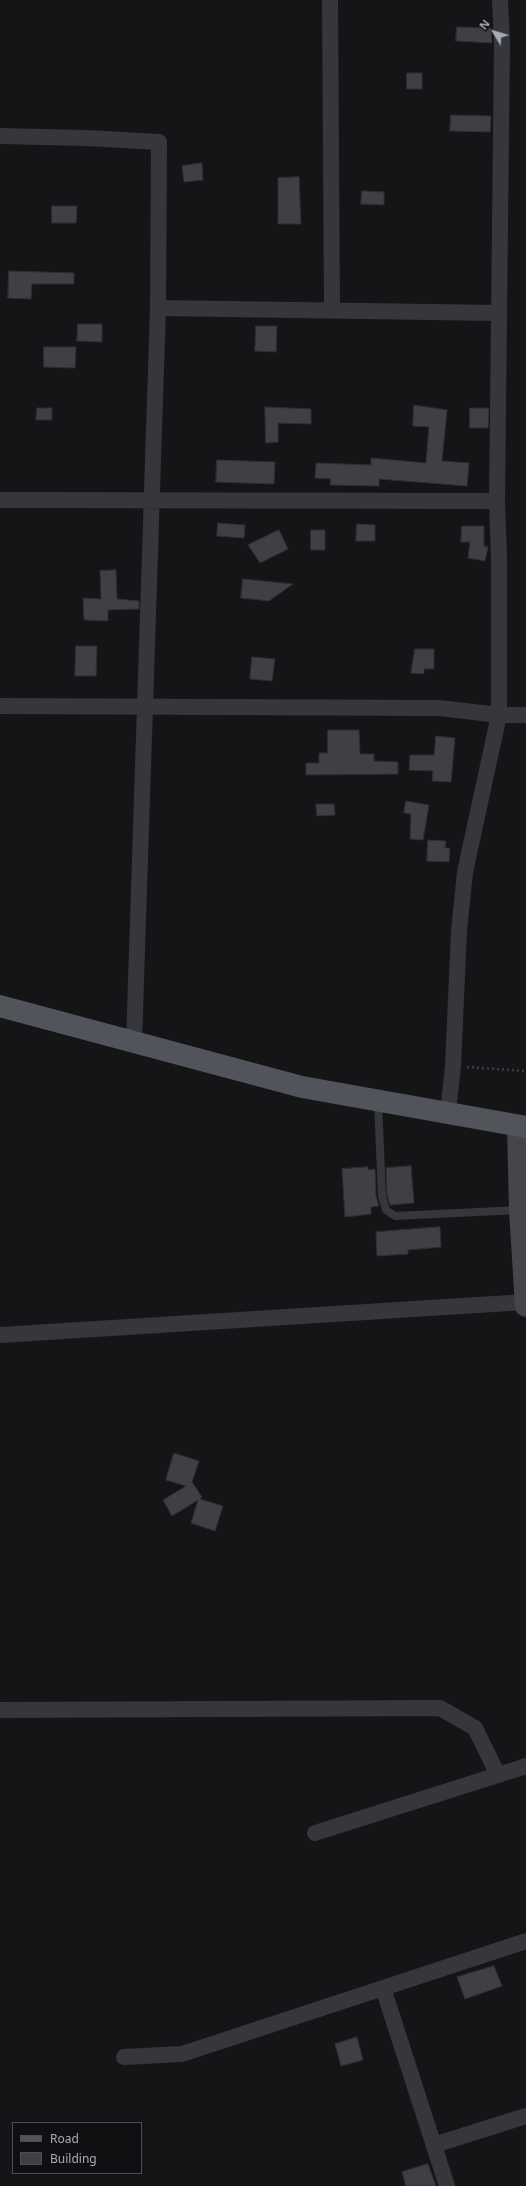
<!DOCTYPE html>
<html>
<head>
<meta charset="utf-8">
<style>
  body { margin:0 }
  #map { position:relative; width:526px; height:2186px; overflow:hidden; background:#151517; font-family:"Noto Sans",sans-serif }
  canvas { display:block }
  .legend { position:absolute; left:12px; top:2122px; width:130px; height:52px; box-sizing:border-box; background:#101012; border:1px solid #4c4e54; margin:0; padding:5px 7px; list-style:none; font-size:12px; color:#a7acb7 }
  .legend li { display:flex; align-items:center; gap:8px; height:20px }
  .legend b { width:20px; border:1px solid #4c4e54 }
  .north { position:absolute; left:474px; top:12px; width:40px; height:40px; -webkit-text-stroke:3px #101012; paint-order:stroke; rotate:308deg; font-size:11px; font-weight:700; line-height:16px; text-align:center; color:#a7acb7 }
  .north::after { content:''; display:block; margin:auto; width:14px; height:18px; background:#a7acb7; clip-path:polygon(50% 0,100% 100%,50% 72%,0 100%) }
</style>
</head>
<body>
<div id="map">
<canvas width="526" height="2186"></canvas>
<ul class="legend">
<li><b style="height:5px;background:#52545b"></b>Road</li>
<li><b style="height:11px;background:#3f4044"></b>Building</li>
</ul>
<div class="north">N</div>
</div>
<script>
const context = document.querySelector('canvas').getContext('2d');
context.lineJoin = 'round';
function fill(path, color) { context.fillStyle = color; context.fill(path, 'evenodd'); }
function strokePath(path, color, width, dash) { context.strokeStyle = color; context.lineWidth = width; context.lineCap = dash ? 'butt' : 'round'; context.setLineDash(dash || []); context.stroke(path); }
const building = new Path2D(`
  M457,27l34,1 1,15 -36,-2z
  M407,73h15v16h-15z
  M451,115l40,1 -1,16 -40,-1z
  M202,163l1,17 -19,2 -2,-16z
  M299,177l2,47h-23v-46z
  M362,191l22,1v13l-23,-1z
  M52,206h25l-1,17h-24z
  M9,271l65,2v11h-42l-1,15 -23,-1z
  M78,324h24v18l-25,-1z
  M256,326h21l-1,26 -21,-1z
  M44,347h32l-1,21 -31,-1z
  M414,405l33,5 -5,51 27,2 -2,23 -88,-7v7l-49,-1 1,-6 -16,-1 1,-15 55,2v-7l55,5 3,-36 -16,-1z
  M265,407l46,2v15l-33,-1v19l-12,1z
  M37,408h15v12h-16z
  M470,408h19l-1,20h-18z
  M217,460l58,2 -1,22 -58,-2z
  M218,523l27,2 -1,13 -27,-2z
  M357,524l18,1v16h-19z
  M462,526h22v20l4,1 -3,14 -17,-3 2,-16h-9z
  M279,530l9,19 -28,14 -12,-18z
  M311,530h14v20h-14z
  M116,570l1,29 22,2v8l-31,1v11l-24,-1 -1,-22 18,1 -1,-28z
  M243,579l50,5 -24,17 -28,-3z
  M76,646h21l-1,30h-21z
  M415,649h19v20h-10v5l-13,-1z
  M252,657l23,2 -3,22 -22,-2z
  M328,730h31l1,24h14v7l24,1v12l-92,1v-12h13v-10h8z
  M436,736l19,2 -4,44 -19,-1 1,-10 -24,-1 1,-15h24z
  M406,801l23,4 -6,35 -13,-1 1,-25 -7,-1z
  M316,804h18l1,11 -18,1z
  M428,840l18,1 -1,7h5l-1,14 -22,-1z
  M411,1166l3,37 -24,2 -3,-10 -1,-27z
  M368,1167v3l7,-1 1,27 3,10 -8,1v7l-26,3 -3,-48z
  M440,1227l1,20 -33,3v4l-31,2 -1,-24z
  M174,1453l25,8 -7,21 10,15 -2,2 23,7 -8,25 -24,-8 7,-23 -26,16 -9,-16 23,-14 -20,-6z
  M494,1966l8,20 -37,13 -8,-22z
  M357,2037l6,23 -22,6 -6,-22z
  M428,2164l8,22h-30l-4,-14z`);
fill(building, '#3f4044');
strokePath(building, '#2f2f33', 1);
strokePath(new Path2D(`
  M467,1067l59,4`), '#3c3e43', 2.5, [2, 3]);
strokePath(new Path2D(`
  M378,1102l4,94 4,14 9,6 125,-6`), '#36373c', 8);
strokePath(new Path2D(`
  M330,0l2,311
  M0,136l86,2 73,4 -1,166 -24,734
  M158,308l340,5
  M0,500l497,1
  M0,706l439,2 60,7h27
  M448,1113l5,-47 6,-135 6,-59 34,-157v-158l-2,-56 5,-459 -2,-42
  M0,1335l526,-33
  M0,1710l440,-2 35,20 23,47
  M315,1833l211,-67
  M383,1988l64,198
  M124,2057l58,-3 344,-113
  M434,2145l92,-29`), '#36373c', 16);
strokePath(new Path2D(`
  M518,1126l2,84 6,96`), '#44464c', 22);
strokePath(new Path2D(`
  M0,1006l302,81 224,40`), '#52545b', 22);
</script>
</body>
</html>
